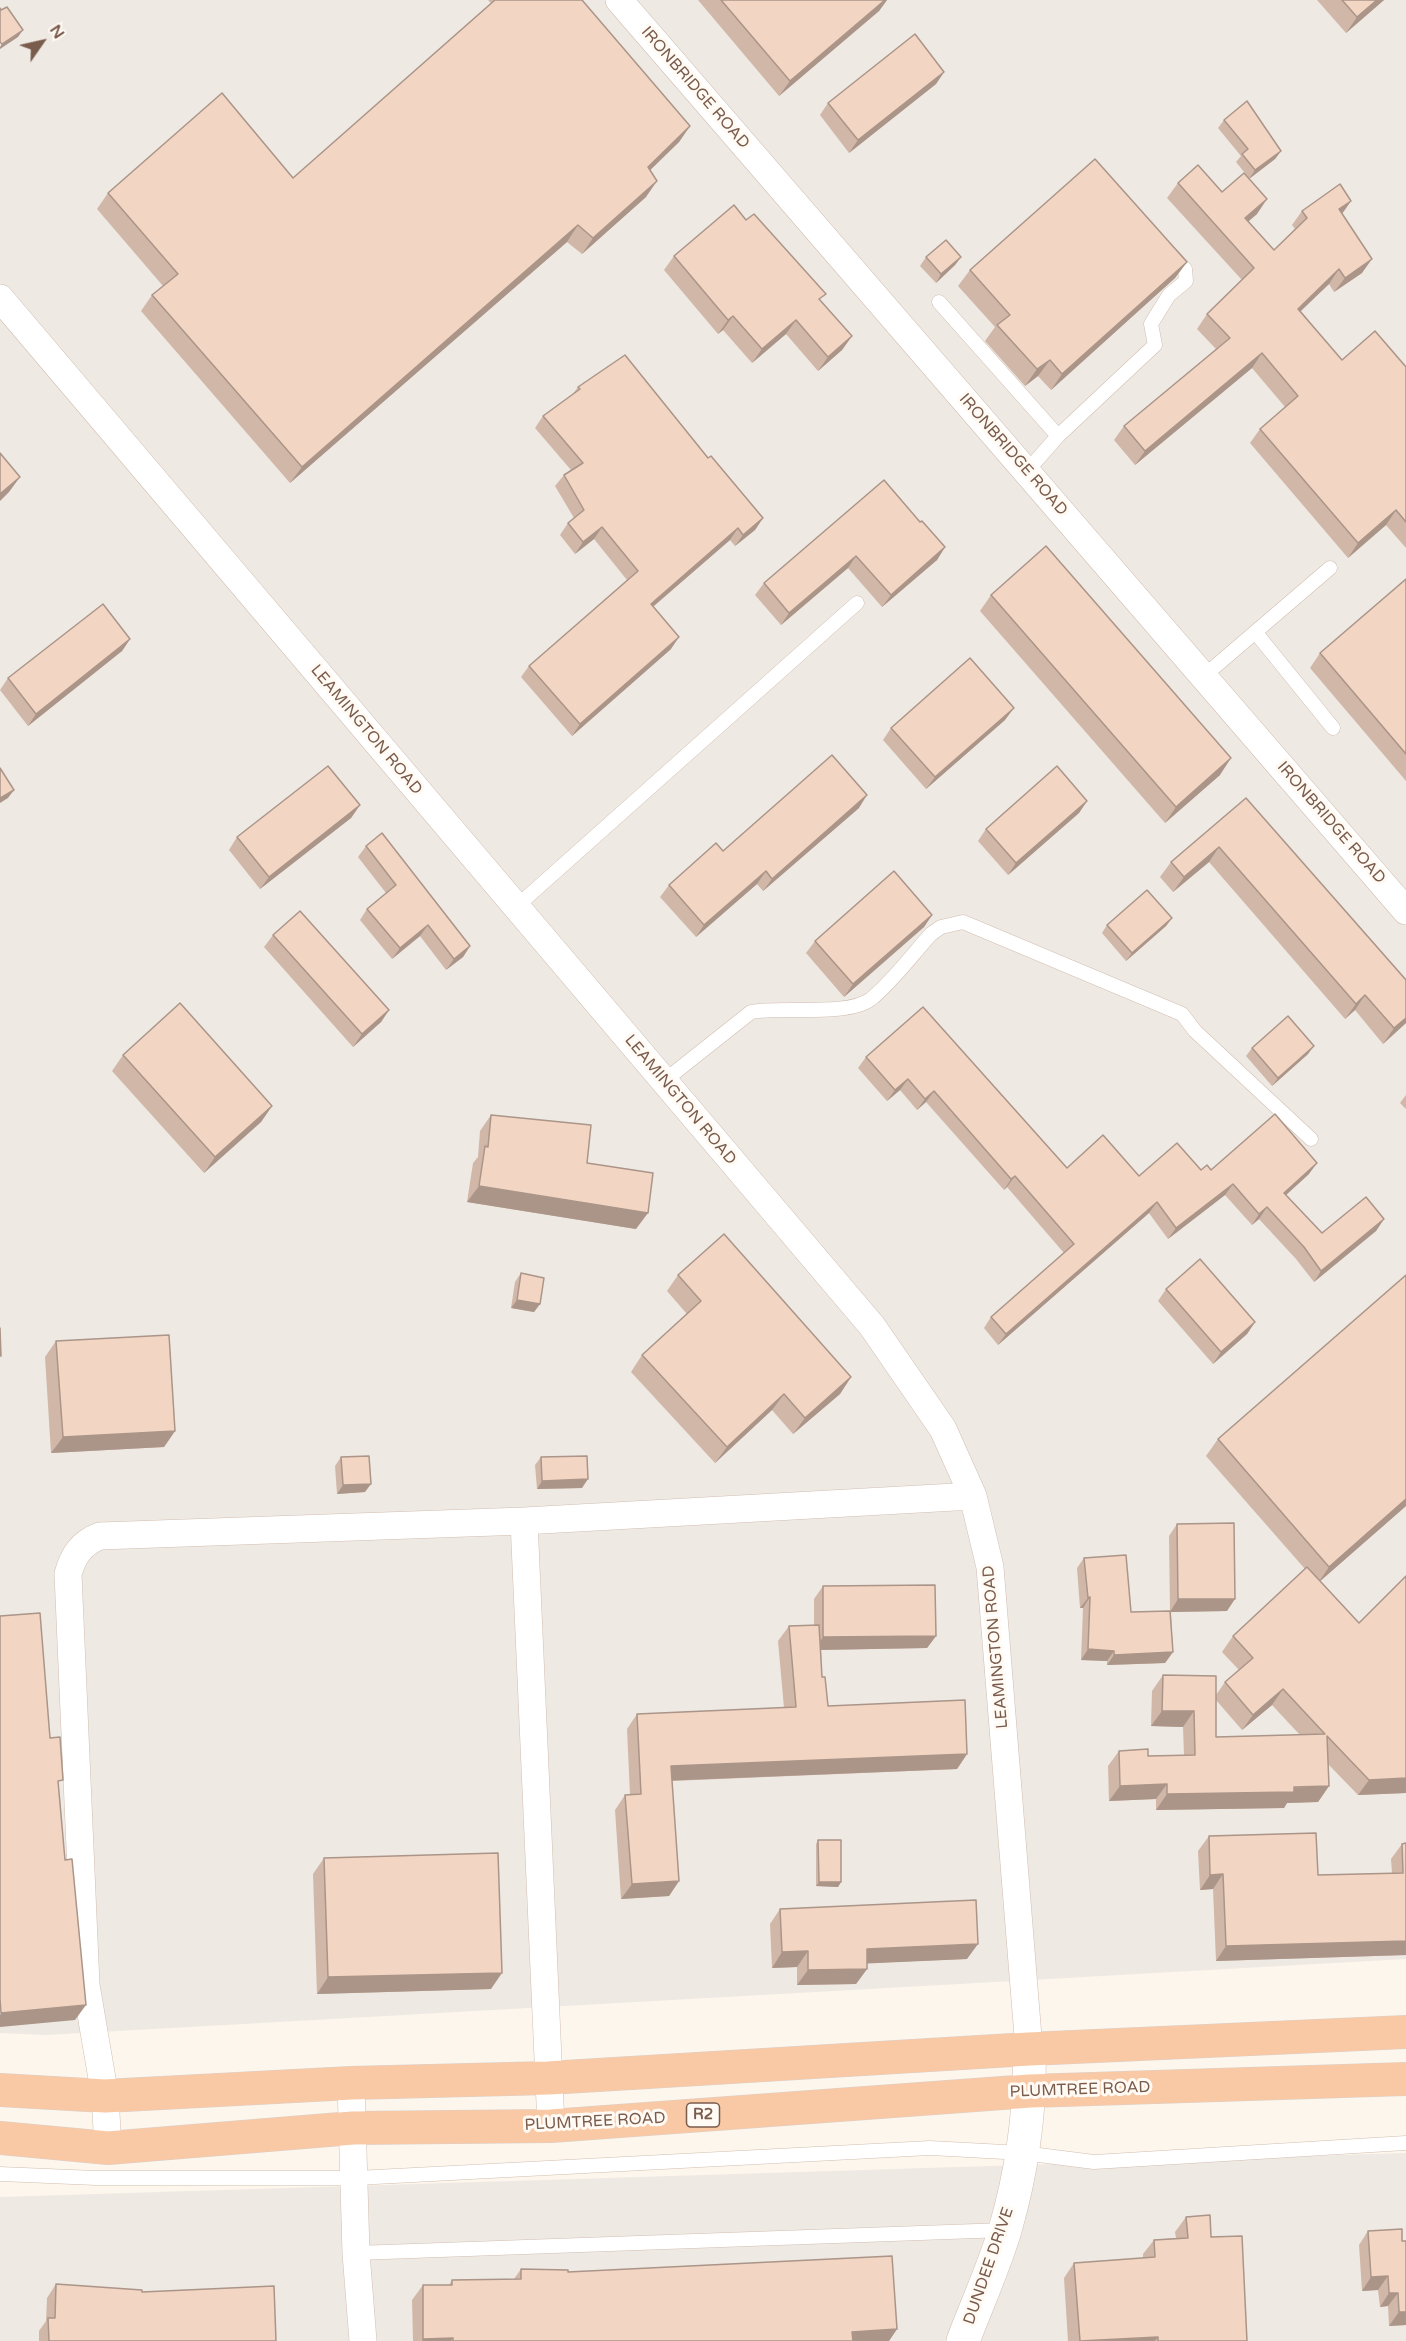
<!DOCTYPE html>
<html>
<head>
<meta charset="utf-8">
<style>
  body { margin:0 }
  #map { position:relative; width:1406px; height:2341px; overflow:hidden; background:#fdf6ec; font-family:"Varela Round",sans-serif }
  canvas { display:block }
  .north { position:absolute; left:12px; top:12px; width:60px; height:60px; -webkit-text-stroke:4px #fffaf3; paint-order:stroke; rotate:56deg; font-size:16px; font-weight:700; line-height:24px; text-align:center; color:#7a5c4d }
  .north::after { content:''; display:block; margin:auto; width:21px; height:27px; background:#7a5c4d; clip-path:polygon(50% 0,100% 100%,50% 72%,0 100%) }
</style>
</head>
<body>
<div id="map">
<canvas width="1406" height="2341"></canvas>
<div class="north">N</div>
</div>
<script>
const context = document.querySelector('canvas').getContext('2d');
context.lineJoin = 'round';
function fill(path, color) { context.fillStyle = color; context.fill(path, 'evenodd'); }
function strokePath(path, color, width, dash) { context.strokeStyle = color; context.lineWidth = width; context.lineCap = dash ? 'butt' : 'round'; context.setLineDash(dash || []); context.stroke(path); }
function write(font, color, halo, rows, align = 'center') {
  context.font = font + ' "Varela Round",sans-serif'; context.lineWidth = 6; context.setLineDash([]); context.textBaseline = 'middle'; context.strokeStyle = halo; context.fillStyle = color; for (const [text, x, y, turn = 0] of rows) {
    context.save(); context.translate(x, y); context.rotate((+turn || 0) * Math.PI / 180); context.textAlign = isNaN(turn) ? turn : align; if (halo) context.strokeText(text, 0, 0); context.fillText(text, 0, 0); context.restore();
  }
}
fill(new Path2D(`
  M0,0h1406v1959l-1360,76 -46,-2z
  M1406,2153v188h-1406v-144z`), '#efe9e4');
const service = new Path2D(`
  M939,302l119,134 -31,35
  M1058,436l97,-91 -4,-21 18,-29 17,-14 -1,-12 -13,-14
  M1256,633l77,95
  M1204,676l126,-108
  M516,907l341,-304
  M664,1081l87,-69c31,-6 96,5 120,-13 22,-18 41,-44 60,-65l10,-7 22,-5 219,92 13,17 116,108
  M0,2174l96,4h260l574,-30 93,5 71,9 312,-19
  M356,2253l649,-23`);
const minor = new Path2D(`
  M619,0l787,911
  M0,298l872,1028 71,103 30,67 17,71 39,482
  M524,1521l27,605
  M351,2083l5,170 7,88
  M108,2148l-3,-52 -19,-111 -18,-411c5,-18 13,-31 32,-38l424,-15 449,-25`);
const tertiary = new Path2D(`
  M963,2341c14,-37 31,-74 42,-111 17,-59 26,-120 24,-181`);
const trunk = new Path2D(`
  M0,2090l105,6 246,-13 197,-5 481,-29 377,-17
  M0,2138l108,10 245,-20 198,-2 479,-35 376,-12`);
strokePath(service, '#d1beb0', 15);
strokePath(minor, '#d1beb0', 28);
strokePath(tertiary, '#d1beb0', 34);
strokePath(trunk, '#dad1cd', 34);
strokePath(service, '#fff', 14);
strokePath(minor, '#fff', 27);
strokePath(tertiary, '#fff', 33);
strokePath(trunk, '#f9c8a4', 33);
fill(new Path2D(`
  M488,0h94l108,126 -11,16 -29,28 -4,27 -64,57 -15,-12 -277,241 -149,-172 11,-16 11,-9 -66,-77 11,-16 185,-15 198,-175z
  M698,0h189l-8,11 -100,85z
  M1317,0h67l-38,33z
  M944,72l-8,12 -87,69 -29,-38 8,-12z
  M1224,120l57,31 -6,8 -26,20 8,35 -9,7 26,29 21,-21 -3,-4 10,-14 49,-10 -9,13 20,59 -28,19 -5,-8 -28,27 41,49 64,7v181l-20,-23 -38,33 -98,-115 10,-14 25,-22 -33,-39 -117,97 -21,-25 10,-14 92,-77 -19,-20 10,-15 35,-34 -75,-82 11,-15 44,9 27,-14 -13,-16 5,-6 -23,-28z
  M674,256l147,45 31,35 -10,14 -24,21 -32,-37 -34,29 -29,-33 -5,4 -54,-64z
  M926,257h35l-6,8 -19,18 -16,-17z
  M1187,262l-12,16 -124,112 -13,-14 -13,10 -40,-45 10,-14 -37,-41 12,-16z
  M578,387l130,71 55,60 -8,12 -20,16 -5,-6 -77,67 18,42 -99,87 -51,-59 8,-11 98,-86 -33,-41 -19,15 -15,-19 8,-12 6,-5 -19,-32 9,-11 7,-5 -36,-42 8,-12 29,-21z
  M920,522l25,25 -8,13 -55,47 -34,-39 -67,57 -26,-30 9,-12z
  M1406,579v202l-96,-113 10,-15z
  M991,595l229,180 -55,48 -185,-212z
  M130,639l-8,12 -94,75 -28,-36 8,-12z
  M1005,720l-79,69 -43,-49 8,-12z
  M1246,798l160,225 -23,21 -28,-34 -10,9 -136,-157 -36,30 -13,-15 11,-15z
  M1087,801l-8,12 -71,62 -30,-34 8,-12z
  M360,805l-9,13 -91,71 -31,-39 8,-13z
  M859,808l-96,83 -6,-7 -61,53 -36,-40 9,-12 54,-34z
  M366,846l104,100 -7,11 -17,13 -26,-34 -28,23 -32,-39 7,-11 19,-16 -28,-36z
  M932,915l-8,12 -80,70 -38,-44 9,-12z
  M1172,918l-6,8 -40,35 -24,-28 5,-8z
  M273,935l116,75 -8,12 -28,25 -89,-100z
  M923,1007l144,161 72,8 72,-6 98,4 -23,21 36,38 62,-14 -8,12 -62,51 -18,-23 -37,-40 -7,6 -27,-30 -57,44 -19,-26 -151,132 -14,-17 7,-11 73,-64 -57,-66 -3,3 -78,-88 -9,8 -17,-20 -13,11 -29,-33 8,-11z
  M1252,1048l56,6 -36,32 -26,-30z
  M123,1055l149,51 -11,16 -57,51 -92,-102z
  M1406,1095v14l-6,-6z
  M491,1115l96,48 49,66 -169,-27 6,-39 5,-6 2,-26z
  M521,1273l19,31 -6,8 -23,-4 4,-26z
  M678,1275l173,102 -11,17 -47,40 -21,-24 -57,53 -84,-91 11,-17 45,-41 -20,-23z
  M1406,1275v231l-86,75 39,42 47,-47v217l-48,2 -30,-31 1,22 -11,16 -31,1 -3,5 -128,2v-11l-47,2 -1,-35 11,-15 29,5 36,-1 -1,-28 -32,-1 1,-35 11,-16 53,20 9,-13 14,-12 -17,-18 11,-16 72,-67 -99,-113 12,-17zM1216,1700l26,30 30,-25 28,30 -84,2z
  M1166,1289l89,33 -8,12 -34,30 -55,-63z
  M56,1341l119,90 -11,16 -113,6 -6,-96z
  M341,1457l24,35 -28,2 -2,-28z
  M541,1457l41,31 -45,1 -2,-24z
  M1177,1524l50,87 -56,1 2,40 -8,11 -58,2v-4l-26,-1 2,-52h-3l-3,-40 7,-10 47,54 39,-1 -1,-75z
  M823,1586l113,50 -9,12 -106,2 1,27 6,29 139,48 -10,15 -285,12 7,100 -10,15 -48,3 -6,-89 10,-15h5l-3,-66 10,-15 147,-6 -6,-67 11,-15 25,-1v-26z
  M1209,1836l109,39 74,-2 -1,-14 11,-15 4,111 -190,6 -3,-72 -13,1 -2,-39z
  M818,1840l23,42 -3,5 -22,-1v-42z
  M324,1858l167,131 -174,5 -4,-120z
  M780,1909l187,50 -100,4v6l-11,15 -59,1v-18l-25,1 -2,-44z
  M1186,2217l25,20 36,104h-179l-4,-63 10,-15 69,-5v-4l11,-14 22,-2 -1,-6z
  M1368,2231l34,10h4v84l-17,1 -1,-20 -8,1 -2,-17 -16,1 -3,-46z
  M521,2269l47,3 329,57 -8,12h-476l-1,-41 11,-15h26l3,-5 62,-1z
  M56,2284l86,8 134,49h-237v-10l7,-10 1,-23z`), '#d1b7a8');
fill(new Path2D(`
  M885,0h2l-8,11 -100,85 11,-15z
  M1377,0h7l-38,33 11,-16z
  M23,30l-5,7 -18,12v-2l2,-3z
  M944,72l-8,12 -87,69 9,-13z
  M690,126l-11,16 -42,41 11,-16z
  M1281,151l-6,8 -26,20 6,-9z
  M657,181l-11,16 -64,57 11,-16z
  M1267,199l-10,15 -22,19 10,-15z
  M1351,201l-10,14 -2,-6z
  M578,225l-11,17 -277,241 12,-16z
  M961,257l-6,8 -19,18 5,-9z
  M1372,259l-10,14 -28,19 11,-14z
  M1187,262l-12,16 -124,112 11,-16z
  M1339,269l-10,15 -41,39 10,-14z
  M733,316l-10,14 -5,4 10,-14z
  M796,320l-10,14 -34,29 10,-14z
  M852,336l-10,14 -24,21 10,-14z
  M1262,353l-10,15 -117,97 10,-14z
  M1050,360l-12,16 -13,10 12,-17z
  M20,477l-11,15 -9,9v-7z
  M1396,510l-10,15 -38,33 10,-15z
  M763,518l-8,12 -20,16 8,-11z
  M602,527l-8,12 -19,15 8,-12z
  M738,528l-8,12 -88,76 9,-12z
  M945,547l-8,13 -55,47 9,-12z
  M856,556l-8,12 -67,57 8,-12z
  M679,637l-8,12 -99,87 8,-12z
  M130,639l-8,12 -94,75 8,-12z
  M1014,708l-9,12 -79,69 9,-12z
  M1231,758l-11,17 -55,48 11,-16z
  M14,790l-6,8 -8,5v-5z
  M867,795l-8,13 -96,83 9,-12z
  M1087,801l-8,12 -71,62 8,-12z
  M360,805l-9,13 -91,71 9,-12z
  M1219,847l-10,15 -36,30 11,-15z
  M766,871l-9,13 -61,53 8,-12z
  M932,915l-8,12 -80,70 9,-13z
  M1172,918l-6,8 -40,35 6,-8z
  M428,925l-8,11 -28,23 8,-11z
  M470,946l-7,11 -17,13 8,-11z
  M1365,995l-10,15 -10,9 11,-15z
  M389,1010l-8,12 -28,25 9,-13z
  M1406,1018v5l-23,21 11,-16z
  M1314,1046l-6,8 -36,32 6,-8z
  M908,1079l-8,11 -13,11 8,-11z
  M934,1091l-8,11 -9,8 8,-11z
  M272,1106l-11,16 -57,51 11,-16z
  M1317,1163l-8,11 -33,30 8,-11z
  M1015,1176l-8,11 -3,3 7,-11z
  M1233,1184l-8,11 -57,44 8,-11z
  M479,1186l169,27 -12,16 -169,-27z
  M1157,1202l-8,11 -151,132 8,-11z
  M1267,1207l-8,12 -7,6 7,-11z
  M1384,1219l-8,12 -62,51 7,-11z
  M517,1300l23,4 -6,8 -23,-4z
  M1255,1322l-8,12 -34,30 8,-12z
  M851,1377l-11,17 -47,40 12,-16z
  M784,1394l-12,16 -57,53 12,-16z
  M175,1431l-11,16 -113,6 12,-16z
  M588,1479l-6,9 -45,1 5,-8z
  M371,1484l-6,8 -28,2 6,-9z
  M1406,1499v7l-88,77 11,-16z
  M1090,1597l-7,11h-3l8,-10z
  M1178,1599h57l-8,12 -57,1z
  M936,1636l-9,12 -112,2 8,-13z
  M1088,1649l26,2 -7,10 -26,-1z
  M1173,1652l-8,11 -58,2 7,-10z
  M1283,1689l-11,16 -30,25 11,-15z
  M1162,1711h32l-11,16 -32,-1z
  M967,1754l-10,15 -296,12 10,-15z
  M1406,1778v15l-48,2 11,-15z
  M1167,1784l-11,15 -47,2 11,-15z
  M1329,1786l-11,16 -31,1 -3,5 -128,2 11,-16z
  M1223,1874l-10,15 -13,1 10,-15z
  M679,1881l-10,15 -48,3 11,-15z
  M819,1882h22l-3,5 -22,-1z
  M1406,1941v14l-190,6 10,-15z
  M978,1944l-11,15 -111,5 11,-15z
  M808,1951l-11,16 -25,1 10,-16z
  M867,1969l-11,15 -59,1 11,-15z
  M502,1973l-11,16 -174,5 11,-17z
  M86,2005l-11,15 -75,7v-12l1,-2z
  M1388,2276l-10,14 -16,1 9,-14z
  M1389,2293h9l-10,13 -8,1z
  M1399,2312h7v13l-17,1z
  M897,2329l-8,12h-43l6,-9z
  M1158,2337l-3,4h-64z
  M453,2338l-2,3h-29l1,-2z`), '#aa9588');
const building = new Path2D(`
  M495,0h87l108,126 -42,41 9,14 -64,57 -15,-13 -276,242 -150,-172 26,-21 -70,-81 114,-100 71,85z
  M721,0h164l-95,81z
  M1342,0h35l-20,17z
  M7,7l16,23 -21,14 -2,-2v-34l1,2z
  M915,34l29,38 -86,68 -30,-37z
  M1247,101l34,50 -26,19 -13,-16 6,-5 -24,-29z
  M1095,159l92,103 -125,112 -12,-14 -13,9 -40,-44 13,-10 -40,-45z
  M1198,165l24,27 22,-19 23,26 -22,19 29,32 33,-32 -5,-7 38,-27 11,17 -12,8 33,50 -27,19 -6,-9 -41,40 44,51 33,-29 31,36v155l-10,-12 -38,33 -98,-114 38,-33 -36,-43 -117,98 -21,-25 106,-88 -23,-24 47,-46 -76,-85z
  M734,205l12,15 8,-6 72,80 -7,5 33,37 -24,21 -32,-37 -34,29 -29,-33 -5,4 -54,-64z
  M946,240l15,17 -20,17 -15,-17z
  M625,355l83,103 3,-2 52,62 -20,17 -5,-7 -87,76 28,33 -99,87 -51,-58 109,-95 -36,-44 -19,15 -15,-19 16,-13 -20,-35 19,-12 -40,-47 37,-27 -2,-2z
  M0,453l20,24 -20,17z
  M884,480l36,42 2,-1 23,26 -54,48 -35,-39 -67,57 -25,-30z
  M1046,546l185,212 -55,49 -185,-212z
  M1406,579v175l-86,-101z
  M103,604l27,35 -94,75 -28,-36z
  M970,658l44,50 -79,69 -44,-49z
  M832,755l35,40 -95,84 -6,-8 -62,54 -35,-40 47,-42 7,8z
  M328,766l32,39 -91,72 -32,-40z
  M1057,766l30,35 -71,62 -30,-34z
  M0,768l14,22 -14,8z
  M1246,798l160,182v38l-12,10 -29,-33 -9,9 -137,-157 -35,30 -13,-15z
  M382,833l88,113 -16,13 -26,-34 -28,23 -33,-39 29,-24 -30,-39z
  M894,871l38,44 -79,69 -38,-43z
  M1147,890l25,28 -40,35 -25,-28z
  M300,911l89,99 -27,24 -89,-99z
  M180,1003l92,103 -57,51 -92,-102z
  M923,1007l144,161 36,-33 36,41 38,-33 24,27 6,-5 4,5 64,-56 42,49 -33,30 38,40 44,-36 18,22 -63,52 -17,-24 -37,-40 -8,7 -26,-30 -57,44 -19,-26 -151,132 -15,-17 83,-73 -59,-68 -4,3 -77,-88 -9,8 -17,-20 -13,11 -29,-33z
  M1288,1016l26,30 -36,32 -26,-30z
  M491,1115l100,10 -4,38 66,10 -5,40 -169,-27 6,-40 3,1z
  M724,1234l127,143 -46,41 -21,-24 -57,53 -85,-92 59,-54 -23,-26z
  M1200,1259l55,63 -34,30 -55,-63z
  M521,1273l23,5 -4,26 -23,-4z
  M1406,1275v224l-77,68 -111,-128z
  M0,1328l1,28h-1z
  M169,1335l6,96 -112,6 -7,-96z
  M369,1456l2,28 -28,1 -2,-28z
  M587,1456l1,23 -46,2 -1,-24z
  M1234,1523l1,76h-57l-1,-75z
  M1126,1555l5,57 39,-1 3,41 -59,3v-4l-26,-2 2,-52 -2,1 -4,-40z
  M1307,1567l52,56 47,-47v202l-37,2 -42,-44 2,50 -35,1v5l-127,2v-10l-47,2 -1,-35 29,-2v7l47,-1 -1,-44h-32l1,-36 53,1v61l109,-3 -42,-45 -30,26 -28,-33 28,-24 -20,-22z
  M935,1585l1,51 -113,1v-51z
  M40,1613l10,125 10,-1 3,43 -5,1 7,79 7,-1 14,146 -85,8 -1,-14v-383z
  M819,1625l3,52h3l3,29 137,-6 2,54 -296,12 8,115 -47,3 -7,-89 16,-1 -4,-80 159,-7 -7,-81z
  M1316,1833l2,42 85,-2 -1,-29 4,-1v98l-180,5 -3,-72 -13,1 -1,-39z
  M818,1840h23v42h-22z
  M498,1853l4,120 -174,4 -4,-119z
  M976,1900l2,44 -111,5v20l-59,1v-19l-26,1 -2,-43z
  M1210,2215l1,22 31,-1 5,105h-89v-4l-78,4 -6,-78 81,-6 -1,-17 34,-2 -2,-21z
  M1402,2229v12h4v71h-7l-1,-19h-9l-1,-17 -17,1 -3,-46z
  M892,2256l5,73 -45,3 1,9h-400v-3l-30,1v-54h29v-5l69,-1v-10l47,1v2z
  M56,2284l86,6v2l132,-6 2,55h-227l-1,-23h7z`);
fill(building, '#f3d5c3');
strokePath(building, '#aa9588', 1.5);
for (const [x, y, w] of [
  [703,2115,33]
]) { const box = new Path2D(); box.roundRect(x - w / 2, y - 12, w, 24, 4.5); context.fillStyle = '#fffaf3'; context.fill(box); strokePath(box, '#7a5c4d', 1.5); }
write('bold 15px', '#7a5c4d', null, [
  ["R2",703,2115]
]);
write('16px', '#7a5c4d', '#fffaf3', [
  ["IRONBRIDGE ROAD",695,88,49],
  ["IRONBRIDGE ROAD",1013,455,49],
  ["LEAMINGTON ROAD",366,730,50],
  ["IRONBRIDGE ROAD",1331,823,49],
  ["LEAMINGTON ROAD",680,1100,50],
  ["LEAMINGTON ROAD",996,1647,-95],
  ["PLUMTREE ROAD",1080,2090,-2],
  ["PLUMTREE ROAD",595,2122,-3],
  ["DUNDEE DRIVE",989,2266,-71]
]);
</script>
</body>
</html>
